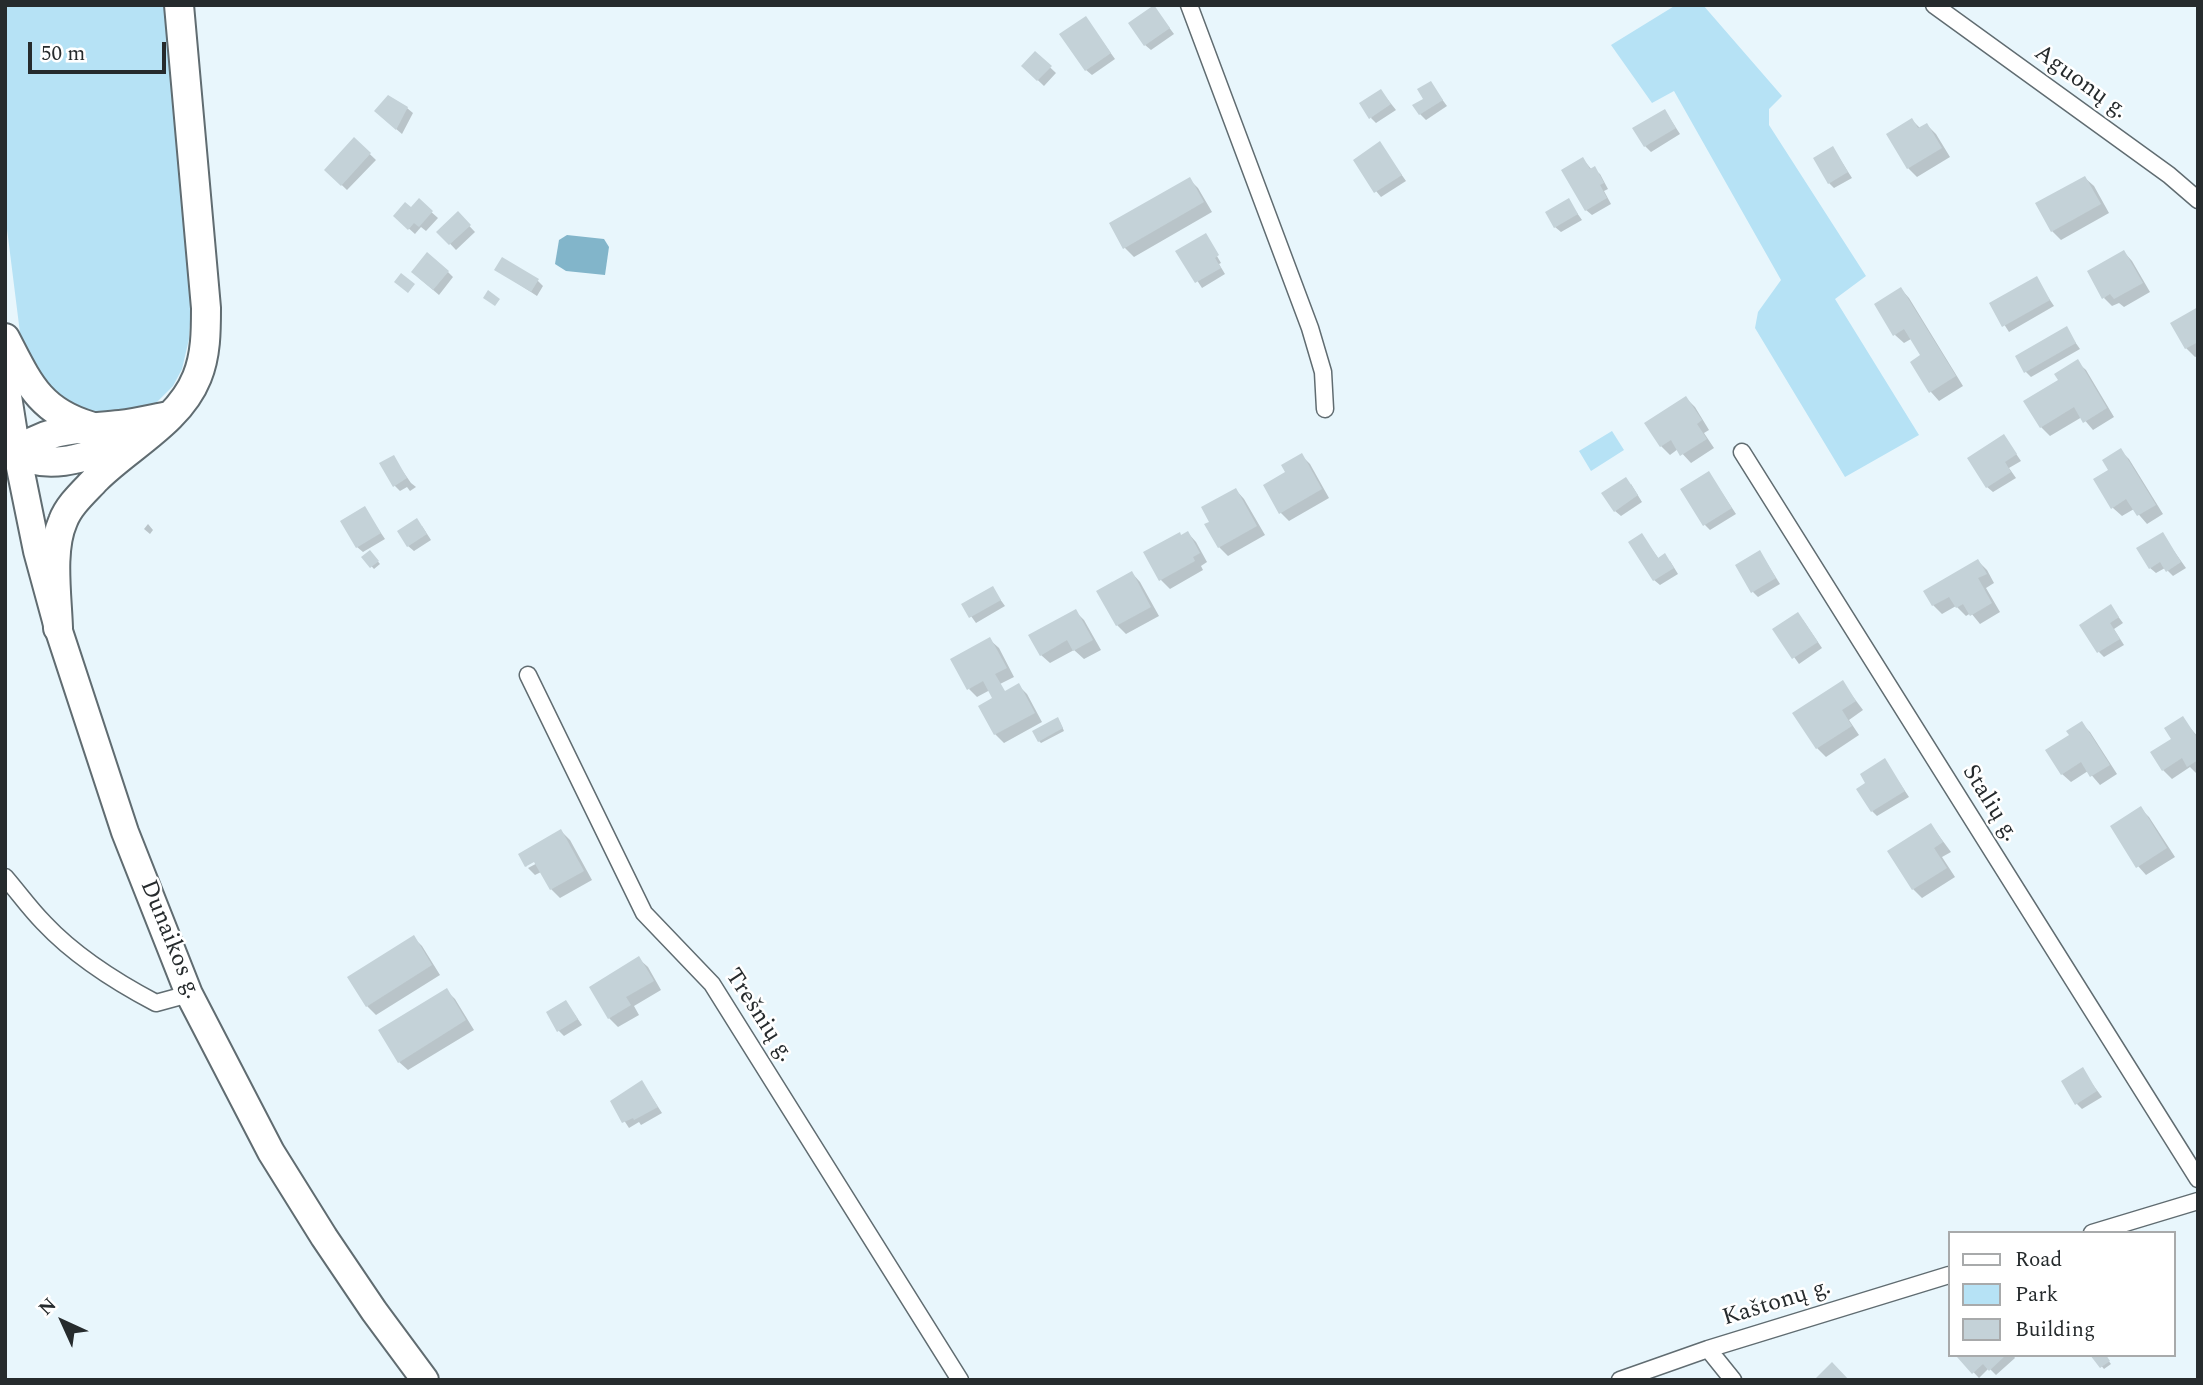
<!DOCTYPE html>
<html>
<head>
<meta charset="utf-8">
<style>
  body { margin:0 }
  #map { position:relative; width:2203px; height:1385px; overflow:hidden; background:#e8f6fc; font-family:Spectral,serif }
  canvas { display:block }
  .frame { position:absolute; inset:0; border:7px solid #262b2d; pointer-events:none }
  .legend { position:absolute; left:1948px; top:1231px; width:228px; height:126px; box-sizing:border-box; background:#fff; border:2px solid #a8aaab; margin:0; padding:9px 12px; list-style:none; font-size:21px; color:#262b2d }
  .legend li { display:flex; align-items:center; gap:14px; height:35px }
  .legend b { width:35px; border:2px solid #a8aaab }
  .north { position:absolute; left:28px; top:1287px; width:70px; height:70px; -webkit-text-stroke:5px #fff; paint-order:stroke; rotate:315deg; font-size:19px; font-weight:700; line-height:28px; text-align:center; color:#262b2d }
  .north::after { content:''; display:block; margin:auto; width:24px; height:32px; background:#262b2d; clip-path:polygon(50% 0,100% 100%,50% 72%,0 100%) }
  .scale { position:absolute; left:28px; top:42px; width:138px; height:32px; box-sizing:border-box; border:4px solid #262b2d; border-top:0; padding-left:9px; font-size:21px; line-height:24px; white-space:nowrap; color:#262b2d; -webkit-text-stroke:5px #fff; paint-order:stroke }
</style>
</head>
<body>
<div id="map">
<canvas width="2203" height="1385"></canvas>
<div class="frame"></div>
<ul class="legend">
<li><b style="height:9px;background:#fff"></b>Road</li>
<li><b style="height:19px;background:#b6e2f5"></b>Park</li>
<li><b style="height:19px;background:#c4d2d8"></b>Building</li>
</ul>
<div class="north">N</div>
<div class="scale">50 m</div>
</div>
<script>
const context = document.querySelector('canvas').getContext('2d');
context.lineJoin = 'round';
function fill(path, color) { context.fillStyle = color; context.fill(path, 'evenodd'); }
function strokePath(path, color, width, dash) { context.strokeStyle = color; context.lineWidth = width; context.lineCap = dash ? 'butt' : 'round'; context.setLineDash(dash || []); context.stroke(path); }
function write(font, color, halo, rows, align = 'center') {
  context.font = font + ' Spectral,serif'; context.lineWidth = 5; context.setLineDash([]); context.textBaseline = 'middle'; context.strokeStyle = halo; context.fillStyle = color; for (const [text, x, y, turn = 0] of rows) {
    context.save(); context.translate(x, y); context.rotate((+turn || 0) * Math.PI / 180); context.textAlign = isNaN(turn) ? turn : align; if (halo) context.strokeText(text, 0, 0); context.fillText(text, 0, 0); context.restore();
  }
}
fill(new Path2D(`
  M5,5h157l2,4 27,299 -2,31 -7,30 -9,17 -25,25 -58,6 -32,-11 -37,-65 -16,-128z
  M1676,5h27l79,91 -13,13v16l97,151 -31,23 84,136 -74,42 -90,-149 3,-16 23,-32 -107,-189 -22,12 -41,-58z
  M1612,431l12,19 -33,21 -12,-20z`), '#b6e2f5');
fill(new Path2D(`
  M567,235l37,4 5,8 -4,28 -39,-4 -11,-7 4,-24z`), '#82b5ca');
fill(new Path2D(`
  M1154,7l20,27 -23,16 -6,-5z
  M1086,18l29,41 -23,16 -6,-5z
  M1035,53l21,20 -12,13 -21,-20z
  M1430,83l17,23 -21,14 -6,-6z
  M1381,91l15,19 -20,13 -5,-5z
  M407,108l6,5 -11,21 -21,-18z
  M1665,111l15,23 -29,18 -6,-6z
  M1912,120l9,9 6,-4 9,9 14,23 -33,20 -9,-9z
  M354,139l22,21 -29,30 -21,-20z
  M1380,144l26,37 -25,16 -5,-6z
  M1833,148l19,30 -18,10 -5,-5z
  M1583,159l9,11 2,-1 6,5 8,15 -4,2 7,13 -19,11 -6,-5z
  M2085,178l9,8 15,27 -48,27 -9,-9z
  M1189,179l9,9 14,24 -78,45 -9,-9 -14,-24z
  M1568,200l14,20 -21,12 -6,-5z
  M419,201l19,17 -12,13 -5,-4 -6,7 -20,-18 16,-6z
  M458,214l17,18 -19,18 -17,-18z
  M1207,239l14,24 -2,1 6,10 -23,14 -24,-37z
  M2124,252l8,9 18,31 -26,15 -5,-4 -7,3 -8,-8z
  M497,270l40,10 6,6 -6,10z
  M448,272l5,5 -14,18 -20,-17z
  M2036,279l18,27 -45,26 -18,-28z
  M1901,289l8,9 54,88 -24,15 -8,-9 -9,-36 -11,-17 -7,4 -9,-8z
  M2198,309v47l-3,1 -9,-9 -14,-24z
  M2066,329l14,20 -49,28 -6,-6z
  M2077,362l9,8 28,47 -21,13 -11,-13 -32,19 -9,-9 19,-46z
  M1686,398l9,9 14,23 -5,3 10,15 -23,15 -13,-14 -8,6 -9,-9z
  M2004,436l17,25 -12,7 7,10 -23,14 -6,-5z
  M2120,450l9,9 34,55 -16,10 -13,-15 -12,7 -9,-8 -3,-38z
  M1302,456l8,8 19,34 -40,23 -9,-9 7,-39z
  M393,457l18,26 5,4 -6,4 -3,-4 -7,4 -6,-6z
  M1709,473l27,41 -26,16 -5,-5z
  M1631,484l11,18 -21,14 -6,-5z
  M1236,490l8,9 21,36 -37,21 -9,-9 -8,-25z
  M365,509l20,30 -22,13 -6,-5z
  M148,524l5,6 -3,4 -6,-5z
  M422,526l9,14 -17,11 -6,-5z
  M1188,533l8,9 11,20 -6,4 2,4 -33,19 -9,-9 -15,-27z
  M2162,534l24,34 -13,8 -8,-8 -9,5 -6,-5z
  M1642,536l17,23 11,2 8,13 -18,11 -6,-5z
  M370,552l10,12 -6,5 -11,-12z
  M1760,552l20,32 -22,13 -5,-5z
  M1978,561l9,9 7,13 -8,5 14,24 -20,12 -9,-11 -5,3 -10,-10 -14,8 -9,-9 -8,-13z
  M1132,573l8,9 19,34 -33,18 -9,-9 -18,-34z
  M992,588l13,18 -29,17 -13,-18z
  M2111,607l12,16 -9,6 10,16 -20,12 -5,-5z
  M1075,611l9,9 17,30 -17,9 -10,-9 -24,13 -9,-8z
  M1803,620l19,28 -23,16 -25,-35z
  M990,640l9,8 15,29 -14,7 5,9 13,-8 9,9 15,28 -38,21 -9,-9 -15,-27 15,-9 -5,-8 -13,7 -8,-8z
  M1842,682l21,28 -14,10 10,15 -33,22 -9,-9z
  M2182,718l16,19v38l-8,-8 -18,12 -9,-9z
  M1060,722l4,9 -23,12 -2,-2z
  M2081,723l9,9 27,42 -17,11 -12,-14 -17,11 -9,-8 9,-38z
  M1885,761l24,36 -32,19 -5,-5 -4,-27z
  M2140,808l9,9 26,40 -29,18 -8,-9z
  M1931,825l20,27 -9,5 13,20 -33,21 -9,-9z
  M561,831l9,9 22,40 -32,18 -9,-9 -10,-17 -6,3 -7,-7 15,-8 -2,-3 -14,7v3l-7,-13z
  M414,938l8,8 18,29 -64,40 -9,-9z
  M639,959l9,8 13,23 -27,16 5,9 -21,12 -9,-9z
  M446,990l9,9 19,31 -66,40 -9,-8z
  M566,1002l16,23 -18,11 -6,-6z
  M2082,1070l20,27 -20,12 -5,-5z
  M642,1082l20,31 -21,12 -2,-3 -10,6 -17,-26z
  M1962,1355h51l2,3 -19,17 -7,-7 -10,10 -20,-21z
  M2092,1355h12l7,9 -7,5z`), '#0003');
fill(new Path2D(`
  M1154,5l16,23 -26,18 -16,-23z
  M1086,16l25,37 -26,18 -26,-37z
  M1035,51l17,15 -15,15 -16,-15z
  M1431,81l12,19 -24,15 -7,-10 11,-6 -6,-10z
  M1381,89l10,15 -22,15 -10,-16z
  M388,95l20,12 -12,23 -22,-19z
  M1665,109l11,19 -32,19 -12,-19z
  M1912,118l6,10 9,-5 15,25 -35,21 -21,-35z
  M354,137l17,16 -30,33 -17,-16z
  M1380,141l22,34 -28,18 -21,-33z
  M1833,146l15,26 -20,12 -15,-26z
  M1583,157l7,12 5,-3 9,17 -4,2 7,13 -22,13 -24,-41z
  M2085,176l16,28 -50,28 -16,-29z
  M1190,177l14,25 -81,47 -14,-26z
  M419,198l14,13 -14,16 -5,-4 -6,7 -15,-14 12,-14 6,5z
  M1569,198l9,16 -24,14 -9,-16z
  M458,211l13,14 -22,20 -13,-13z
  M1206,233l13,22 -4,3 6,10 -26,15 -20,-32z
  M2124,250l19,33 -29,16 -4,-5 -8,5 -15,-28z
  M427,252l22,19 -16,19 -22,-18z
  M502,257l37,22 -8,13 -37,-22z
  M401,273l14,11 -7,9 -14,-11z
  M2037,276l13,24 -48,27 -13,-24z
  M1901,287l55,89 -27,17 -19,-31 10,-7 -16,-26 -11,7 -19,-32z
  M488,290l12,9 -5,7 -12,-8z
  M2198,307v35l-13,7 -15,-26z
  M2067,326l9,17 -52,30 -9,-17z
  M2078,359l29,49 -24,15 -9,-16 -34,21 -17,-27 35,-21 -4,-6z
  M1686,396l16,24 -5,4 10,15 -27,17 -9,-16 -11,7 -16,-24z
  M2004,434l13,20 -12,8 6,10 -25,16 -19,-30z
  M2121,448l35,57 -19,11 -11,-17 -15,10 -18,-30 15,-9 -6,-10z
  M1302,453l20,36 -43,25 -16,-29 22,-13 -4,-7z
  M394,455l13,23 -14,9 -14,-24z
  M1709,471l23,37 -29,18 -23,-37z
  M1626,477l12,18 -24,17 -13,-19z
  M1236,488l21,38 -39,22 -14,-24 5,-2 -8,-15z
  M365,506l16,27 -25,15 -16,-27z
  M417,518l10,16 -20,13 -10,-16z
  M1188,531l12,22 -7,4 2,4 -36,20 -16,-29 37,-20 1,3z
  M2163,532l18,30 -15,10 -6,-10 -11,7 -13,-21z
  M1642,533l16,25 7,-5 9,15 -21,13 -25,-39z
  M370,550l9,11 -9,7 -9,-11z
  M1760,550l16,28 -25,15 -16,-28z
  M1978,559l9,15 -9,4 14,25 -22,13 -7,-12 -7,4 -7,-11 -17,9 -9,-15z
  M1132,571l19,36 -35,19 -20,-35z
  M993,586l8,14 -32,18 -8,-14z
  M2111,604l8,13 -9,6 10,16 -23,14 -18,-28z
  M1076,609l17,31 -20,11 -6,-11 -27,16 -12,-21z
  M1798,612l20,30 -26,17 -20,-30z
  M990,637l17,31 -12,6 10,17 14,-8 16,30 -41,22 -16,-29 14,-8 -9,-17 -16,9 -17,-31z
  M1843,680l13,21 -14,9 10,16 -36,23 -24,-36z
  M2183,716l15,23v21l-11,7 -5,-9 -20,13 -12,-19 21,-13 -7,-11z
  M1058,717l5,11 -25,14 -6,-11z
  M2082,721l28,44 -20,12 -9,-15 -20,13 -16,-25 24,-15 -3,-4z
  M1885,758l20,33 -34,21 -15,-23 9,-6 -5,-9z
  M2141,806l26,42 -31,20 -26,-42z
  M1931,823l12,19 -9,6 13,20 -35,22 -25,-39z
  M561,829l23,42 -34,19 -16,-28 -9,5 -7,-13z
  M414,935l18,30 -66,42 -19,-30z
  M639,956l15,25 -28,16 5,8 -23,14 -19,-32z
  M447,988l19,32 -68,43 -20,-33z
  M566,1000l12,19 -21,13 -11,-20z
  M2083,1067l14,24 -22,14 -14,-24z
  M642,1080l16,27 -24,13 -1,-2 -11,5 -12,-22z
  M1959,1355h47l-17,16 -6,-7 -11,10 -15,-17z
  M2090,1355h16l4,6 -10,7z
  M1832,1362l17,18h-35z`), '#c4d2d8');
const minor = new Path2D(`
  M1189,5l121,323 13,44 2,37
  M1934,5l235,170 29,25
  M1742,452l456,727
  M528,675l116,238 68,71 248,396
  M5,877c13,15 25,32 39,46 31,33 72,59 112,80l33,-9
  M2092,1233l106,-32
  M1708,1349l25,31
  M1620,1380l88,-31 241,-74`);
const primary = new Path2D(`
  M5,377l12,76 20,98 21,77 67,204 64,162 82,158 53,85 50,74 51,69`);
const trunk = new Path2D(`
  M5,338c23,44 34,73 85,88
  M134,441c-37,11 -82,33 -117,12 28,-26 67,-24 103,-28 17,-2 33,-6 49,-9
  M58,628c-1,-32 -8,-78 5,-107 6,-16 21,-29 33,-42 33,-33 83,-57 101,-102 9,-22 9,-46 9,-69l-27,-303`);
strokePath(minor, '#606c71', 19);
strokePath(primary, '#606c71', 30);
strokePath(trunk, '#606c71', 32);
strokePath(minor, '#fff', 16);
strokePath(primary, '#fff', 26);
strokePath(trunk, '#fff', 28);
write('24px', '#262b2d', '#fff', [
  ["Aguonų g.",2080,83,36],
  ["Stalių g.",1989,804,58],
  ["Dunaikos g.",169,940,68],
  ["Trešnių g.",758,1016,57],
  ["Kaštonų g.",1777,1304,-17]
]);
</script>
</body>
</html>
